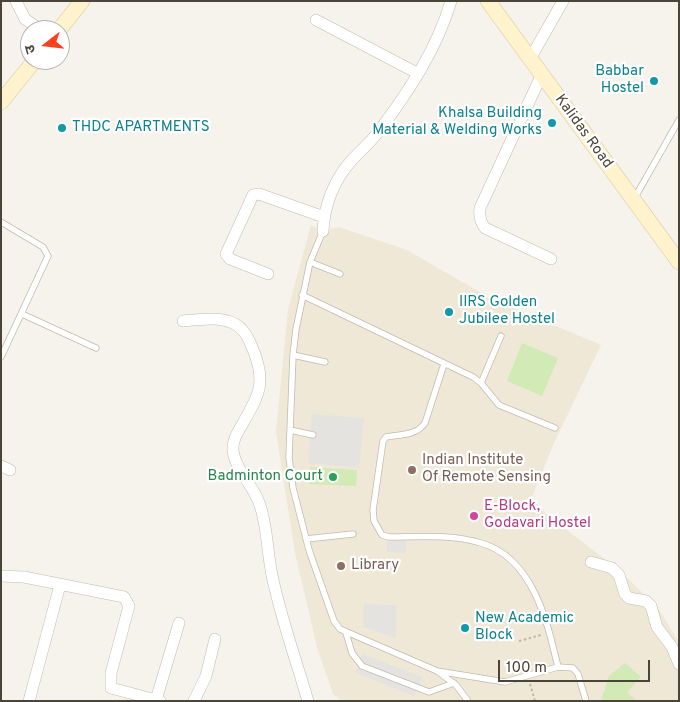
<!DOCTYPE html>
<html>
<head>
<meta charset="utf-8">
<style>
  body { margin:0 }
  #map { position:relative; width:680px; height:702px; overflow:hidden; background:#f6f3ec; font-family:Overpass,"Noto Sans Devanagari",sans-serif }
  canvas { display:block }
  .frame { position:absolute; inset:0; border:2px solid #4b4439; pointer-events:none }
  .north { position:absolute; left:20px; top:20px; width:50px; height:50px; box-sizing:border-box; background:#fff; border:1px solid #b7b4b0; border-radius:50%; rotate:254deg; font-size:14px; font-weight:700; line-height:20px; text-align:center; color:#4b4439 }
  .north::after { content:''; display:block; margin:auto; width:18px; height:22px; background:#fc3f1d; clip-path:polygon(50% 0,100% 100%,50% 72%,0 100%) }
  .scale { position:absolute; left:498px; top:660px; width:152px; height:22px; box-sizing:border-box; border:2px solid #4b4439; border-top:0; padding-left:6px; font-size:15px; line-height:18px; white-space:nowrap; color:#4b4439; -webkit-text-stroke:4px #fff; paint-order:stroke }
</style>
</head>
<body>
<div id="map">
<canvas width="680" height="702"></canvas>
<div class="frame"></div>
<div class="north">उ</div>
<div class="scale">100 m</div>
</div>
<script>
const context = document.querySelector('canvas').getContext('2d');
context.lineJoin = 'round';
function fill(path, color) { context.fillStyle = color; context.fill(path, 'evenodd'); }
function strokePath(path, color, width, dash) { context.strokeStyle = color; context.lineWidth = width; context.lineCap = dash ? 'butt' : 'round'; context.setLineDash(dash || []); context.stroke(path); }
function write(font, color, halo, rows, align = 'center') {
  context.font = font + ' Overpass,sans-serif'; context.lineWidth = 4.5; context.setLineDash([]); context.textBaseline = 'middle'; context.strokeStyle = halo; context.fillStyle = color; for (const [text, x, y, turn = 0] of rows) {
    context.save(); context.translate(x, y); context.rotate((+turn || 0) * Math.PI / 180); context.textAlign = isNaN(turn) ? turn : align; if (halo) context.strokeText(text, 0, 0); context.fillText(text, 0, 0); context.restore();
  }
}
fill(new Path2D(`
  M311,225l12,6 16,-4 68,23 83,48 111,47 -47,98 -22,54 14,17 73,56 39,38 21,34v59h-337l-9,-7 -16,-47 -22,-94 -19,-121 12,-123z`), '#efe8d6');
fill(new Path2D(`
  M522,343l36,15 -16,38 -35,-15z
  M310,467l47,3 -1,16 -47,-2z
  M625,663l16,14 -14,15 10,9h-36l8,-25z`), '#d2eab5');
fill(new Path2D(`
  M312,414l52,4 -5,50 -51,-5z
  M387,540l19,1v12l-19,-1z
  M364,604l32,1v33l-33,-11z
  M363,654l59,23 -8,19 -58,-23z`), '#e5e3e0');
const lane = new Path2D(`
  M634,199l45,-79
  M1,222l42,25 5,9 -47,101
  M323,231l-13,31 -14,67 -3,26 -4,102 4,31 16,62 25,71 6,8 97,42 19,14 12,16
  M310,262l30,12
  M302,295l171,82 8,6 18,22 56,23
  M22,314l74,34
  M293,355l32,7
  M444,364l-19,59c-9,13 -24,11 -39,14l-3,4 -10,69 1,11 8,14 7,2c31,0 63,-3 92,6 52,15 66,78 77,124
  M481,383l20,-47
  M290,430l23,5
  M306,539l47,-5
  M346,633l6,20 10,13 67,26 25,-9
  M437,671l68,11 53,-15 15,1 5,6 8,27`);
const street = new Path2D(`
  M16,1l9,18 16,11
  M316,20l101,53
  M530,59l33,-58
  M541,76l-61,132c-1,8 0,14 5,20l66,31
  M323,231c1,-25 11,-51 28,-70 9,-10 20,-19 28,-30 30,-40 58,-82 72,-130
  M268,274l-38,-15 -4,-5 27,-59 6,-1 65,23
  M183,321c19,-2 48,-7 61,11 5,6 7,13 10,20 12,31 5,43 -11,71 -5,9 -11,17 -10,28 3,20 21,35 27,54 8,24 7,50 13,75 9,41 23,80 35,121
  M1,466l9,4
  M591,562l21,6 7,7 6,19 4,4 17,3 5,5 6,21 15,20 7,17
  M1,576l23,1 100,20 5,9 -18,67v15l49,13
  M156,700l23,-77
  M29,701l31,-116
  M194,701l12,-25 9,-37`);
const secondary = new Path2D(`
  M488,1l191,261
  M59,30l23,-29
  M1,102l34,-42`);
strokePath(lane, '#c2bbae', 7);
strokePath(street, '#c2bbae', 12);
strokePath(secondary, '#d6c79b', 16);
strokePath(new Path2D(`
  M519,641l22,-6
  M530,684l5,17`), '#c4b79f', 2, [2.5, 2.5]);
strokePath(lane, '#fff', 5.5);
strokePath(street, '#fff', 11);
strokePath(secondary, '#fff3cd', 15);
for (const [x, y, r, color] of [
  [654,81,5,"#0f9aa8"],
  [552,123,5,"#0f9aa8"],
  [62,128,5,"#0f9aa8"],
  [449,312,5,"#0f9aa8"],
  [412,470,5,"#8d6e63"],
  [333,477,5,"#2e9e5b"],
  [474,516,5,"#d1479c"],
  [341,566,5,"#8d6e63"],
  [465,628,5,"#0f9aa8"]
]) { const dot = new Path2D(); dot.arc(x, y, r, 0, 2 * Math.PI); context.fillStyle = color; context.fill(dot); strokePath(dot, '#fff', 2); }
write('15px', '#0d838f', '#fff', [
  ["Babbar",644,72,"right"],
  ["Hostel",644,89,"right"],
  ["Khalsa Building",542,114,"right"],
  ["Material & Welding Works",542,131,"right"],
  ["THDC APARTMENTS",72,128],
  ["IIRS Golden",459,303],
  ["Jubilee Hostel",459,320],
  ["New Academic",475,619],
  ["Block",475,636]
], 'left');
write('15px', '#4b4439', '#fff', [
  ["Kalidas Road",583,132,54]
]);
write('15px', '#785e54', '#fff', [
  ["Indian Institute",422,461],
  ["Of Remote Sensing",422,478],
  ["Library",351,566]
], 'left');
write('15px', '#27864d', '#fff', [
  ["Badminton Court",323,477]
], 'right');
write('15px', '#b23c85', '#fff', [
  ["E-Block,",484,507],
  ["Godavari Hostel",484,524]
], 'left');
</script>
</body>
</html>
